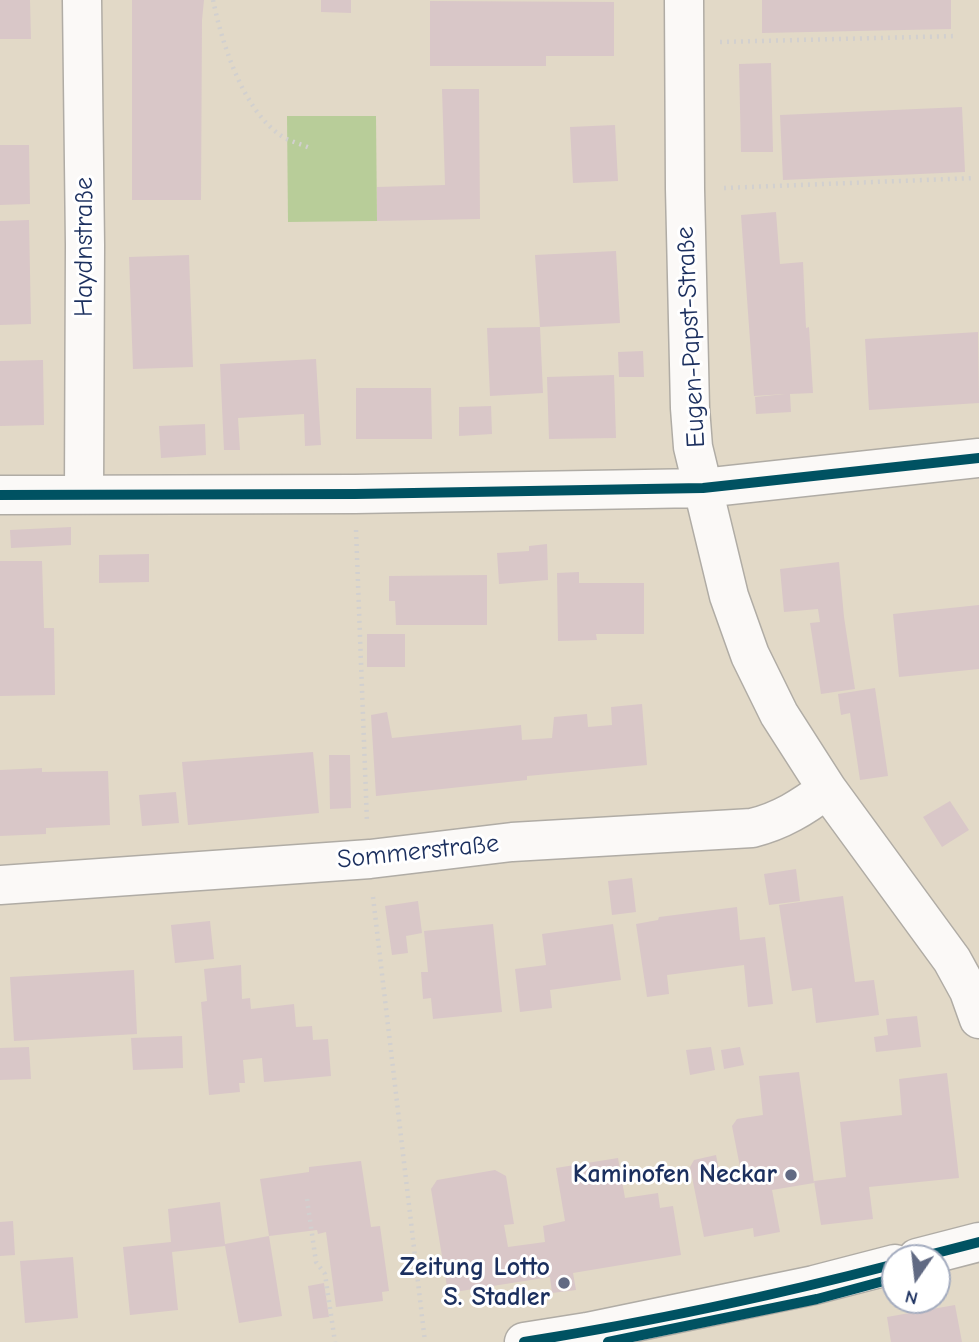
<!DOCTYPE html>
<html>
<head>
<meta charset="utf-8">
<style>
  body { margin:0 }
  #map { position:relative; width:979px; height:1342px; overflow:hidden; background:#e2d9c7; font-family:"Comic Neue",sans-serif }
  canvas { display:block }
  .north { position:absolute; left:881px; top:1244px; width:70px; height:70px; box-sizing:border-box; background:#fff; border:2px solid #a4acbf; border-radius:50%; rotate:194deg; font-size:19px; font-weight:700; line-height:28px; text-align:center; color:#1b2f5e }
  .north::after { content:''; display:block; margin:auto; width:24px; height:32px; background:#616a83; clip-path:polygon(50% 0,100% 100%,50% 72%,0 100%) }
</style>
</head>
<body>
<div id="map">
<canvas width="979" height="1342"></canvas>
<div class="north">N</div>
</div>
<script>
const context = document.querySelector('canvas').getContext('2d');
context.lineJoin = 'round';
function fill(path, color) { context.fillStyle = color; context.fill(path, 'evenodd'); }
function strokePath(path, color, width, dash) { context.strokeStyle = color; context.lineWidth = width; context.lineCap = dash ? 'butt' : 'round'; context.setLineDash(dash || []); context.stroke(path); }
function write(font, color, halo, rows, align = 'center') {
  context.font = font + ' "Comic Neue",sans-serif'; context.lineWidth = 6; context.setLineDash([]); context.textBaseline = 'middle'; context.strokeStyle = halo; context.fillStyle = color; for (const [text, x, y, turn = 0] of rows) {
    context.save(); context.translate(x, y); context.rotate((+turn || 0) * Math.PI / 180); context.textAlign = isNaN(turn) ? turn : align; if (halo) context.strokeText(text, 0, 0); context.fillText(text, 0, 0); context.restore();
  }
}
fill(new Path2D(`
  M287,116h89l1,105 -89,1z`), '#b8cd99');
fill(new Path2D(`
  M0,0h30l1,39h-31z
  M132,0h72l-2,20 -1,180h-69z
  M321,0h30v13l-30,-1z
  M762,0h189v29l-189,4z
  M430,1l184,1v54h-68v10h-116z
  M771,63l2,89h-32l-2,-88z
  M442,89h37l1,130 -103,2v-34l68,-2z
  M962,107l3,65 -182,8 -3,-65z
  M615,125l3,56 -45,2 -3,-56z
  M0,145h29l1,59 -30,1z
  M776,212l4,52 23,-2 3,66 3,-1 4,66 -23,1 1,18 -35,2 -1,-17 30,-3 -31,2 -13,-181z
  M29,220l2,104 -31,1v-104z
  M616,251l4,72 -80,4 -5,-72z
  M189,255l4,112 -60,2 -4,-112z
  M540,327l3,66 -53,3 -3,-68z
  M978,332l1,71 -110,7 -4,-71z
  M643,351l1,26h-25l-1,-25z
  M316,359l5,86 -16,1 -1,-32 -66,4 2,32h-16l-4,-86z
  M43,360l1,65 -44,1v-65z
  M614,375l2,63 -67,1 -2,-62z
  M356,388h75l1,51h-76z
  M491,406l1,28 -33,2v-29z
  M205,424l1,31 -45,3 -2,-32z
  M71,527v18l-60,3 -1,-18z
  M547,544l1,36 -49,4 -2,-31 32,-2v-5z
  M149,554v28l-50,1v-28z
  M0,561h42l2,67h10l1,67 -55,1z
  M839,562l5,55 11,72 -34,5 -11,-71 10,-1 -2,-13 -34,3 -4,-43z
  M579,572v11h65v51h-48l1,6 -39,1 -1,-68z
  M487,575v50h-91l-1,-24h-6v-25z
  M979,605v64l-80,8 -6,-63z
  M367,634h38v33h-38z
  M875,688l13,88 -28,4 -10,-67 -9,2 -3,-21z
  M642,704l5,61 -120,11v4l-151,16 -5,-81 16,-3 5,26 129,-13 1,15 30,-2 2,-21 33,-3 1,13 24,-2 -1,-18z
  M313,752l6,61 -131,12 -6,-63z
  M329,755h21l1,53 -21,1z
  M42,768v4l66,-1 2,54 -64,3v6l-46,2v-66z
  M176,792l3,31 -37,3 -3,-31z
  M950,801l19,29 -27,17 -19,-30z
  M796,869l4,32 -31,4 -5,-31z
  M632,878l4,34 -24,3 -4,-34z
  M843,896l12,86 19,-2 5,35 -63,8 -4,-35 -20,3 -13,-86z
  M418,901l4,32 -16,3 2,17 -16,2 -7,-49z
  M737,907l3,33 25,-3 8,67 -25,3 -4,-42 -77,10 2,19 -22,3 -11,-73 22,-4 1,-3z
  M210,921l4,38 -39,4 -4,-38z
  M493,924l9,88 -69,7 -2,-21 -8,1 -2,-27h7l-4,-41z
  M613,924l8,56 -71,10 2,18 -32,4 -5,-43 31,-4 -4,-31z
  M241,965l1,34 8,-1 1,11 43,-5 2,23 16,-1 1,14 15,-1 3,37 -67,6 -2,-24 -19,2 2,23h-6l1,9 -31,3 -8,-93 6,-1 -3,-32z
  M134,970l3,64 -123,7 -4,-64z
  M917,1016l4,31 -45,5 -2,-15 14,-2 -2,-16z
  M182,1036l1,32 -50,2 -2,-32z
  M29,1047l2,32 -31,1v-32z
  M711,1047l4,23 -25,5 -4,-25z
  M740,1047l4,18 -20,4 -3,-19z
  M799,1072l15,111 -42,7 8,42 -26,5 -1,-9 -49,9 -14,-70 4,-7 22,-5 4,21 21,-4 -9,-46 5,-7 26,-4 -4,-39z
  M947,1073l12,105 -90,9 4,32 -52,6 -7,-44 32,-4 -6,-55 62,-7 -3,-36z
  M618,1158l7,40 33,-5 2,15 13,-2 8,49 -108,18 3,17 -24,3 -2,-16 -102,16 -17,-104 6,-9 58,-10 11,6 8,48 -10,1 4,22 37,-5 -2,-16 22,-5 -9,-53z
  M361,1161l10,66 9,-1 9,65 -7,1 1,9 -47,6 -10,-75 -8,2 -1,-4 -48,6 -9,-57 49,-7v-5z
  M220,1202l5,42 44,-8 13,80 -43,7 -14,-77 -53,6 6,58 -48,5 -7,-68 48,-5 -3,-33z
  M13,1221l2,34 -15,1v-34z
  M73,1257l5,61 -53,5 -5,-62z
  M324,1283l5,34 -16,2 -5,-33z
  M955,1305l7,37h-71l-4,-25z`), '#d9c7c8');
const street = new Path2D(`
  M82,0l3,245 -1,249
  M684,0l1,189 5,219 3,39 36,149 21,59 29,59 48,75 125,171 17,31 10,28
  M0,495l355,-1 348,-6 276,-30
  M0,885l370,-26 142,-17 240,-14c29,-7 51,-21 75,-39
  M917,1258l62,-16
  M524,1342l63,-10 227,-47 81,-21`);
strokePath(street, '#b0aca5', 41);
strokePath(new Path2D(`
  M213,0c9,43 29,108 67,135 8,6 21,9 30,13
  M720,42l237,-6
  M724,188l251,-10
  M356,530l11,292
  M373,897l52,445
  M307,1199l9,63 9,12 10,68`), '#d2d0cf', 4.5, [2, 5]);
strokePath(street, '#fbf9f7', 38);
strokePath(new Path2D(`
  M0,495l355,-1 348,-6 276,-30
  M917,1258l62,-16
  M524,1342c125,-20 249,-46 371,-78`), '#005262', 10);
strokePath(new Path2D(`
  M608,1342l209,-43 78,-21`), '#005262', 10);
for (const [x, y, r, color] of [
  [791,1175,7,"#616a83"],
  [564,1283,7,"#616a83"]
]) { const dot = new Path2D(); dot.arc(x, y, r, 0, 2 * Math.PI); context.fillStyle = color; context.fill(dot); strokePath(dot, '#fff', 2.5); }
write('26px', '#1b2f5e', '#fff', [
  ["Haydnstraße",85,247,-90],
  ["Eugen-Papst-Straße",691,337,-93],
  ["Sommerstraße",418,852,-6]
]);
write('bold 26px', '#1b2f5e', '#fff', [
  ["Kaminofen Neckar",777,1175],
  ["Zeitung Lotto",550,1268],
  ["S. Stadler",550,1298]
], 'right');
</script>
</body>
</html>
